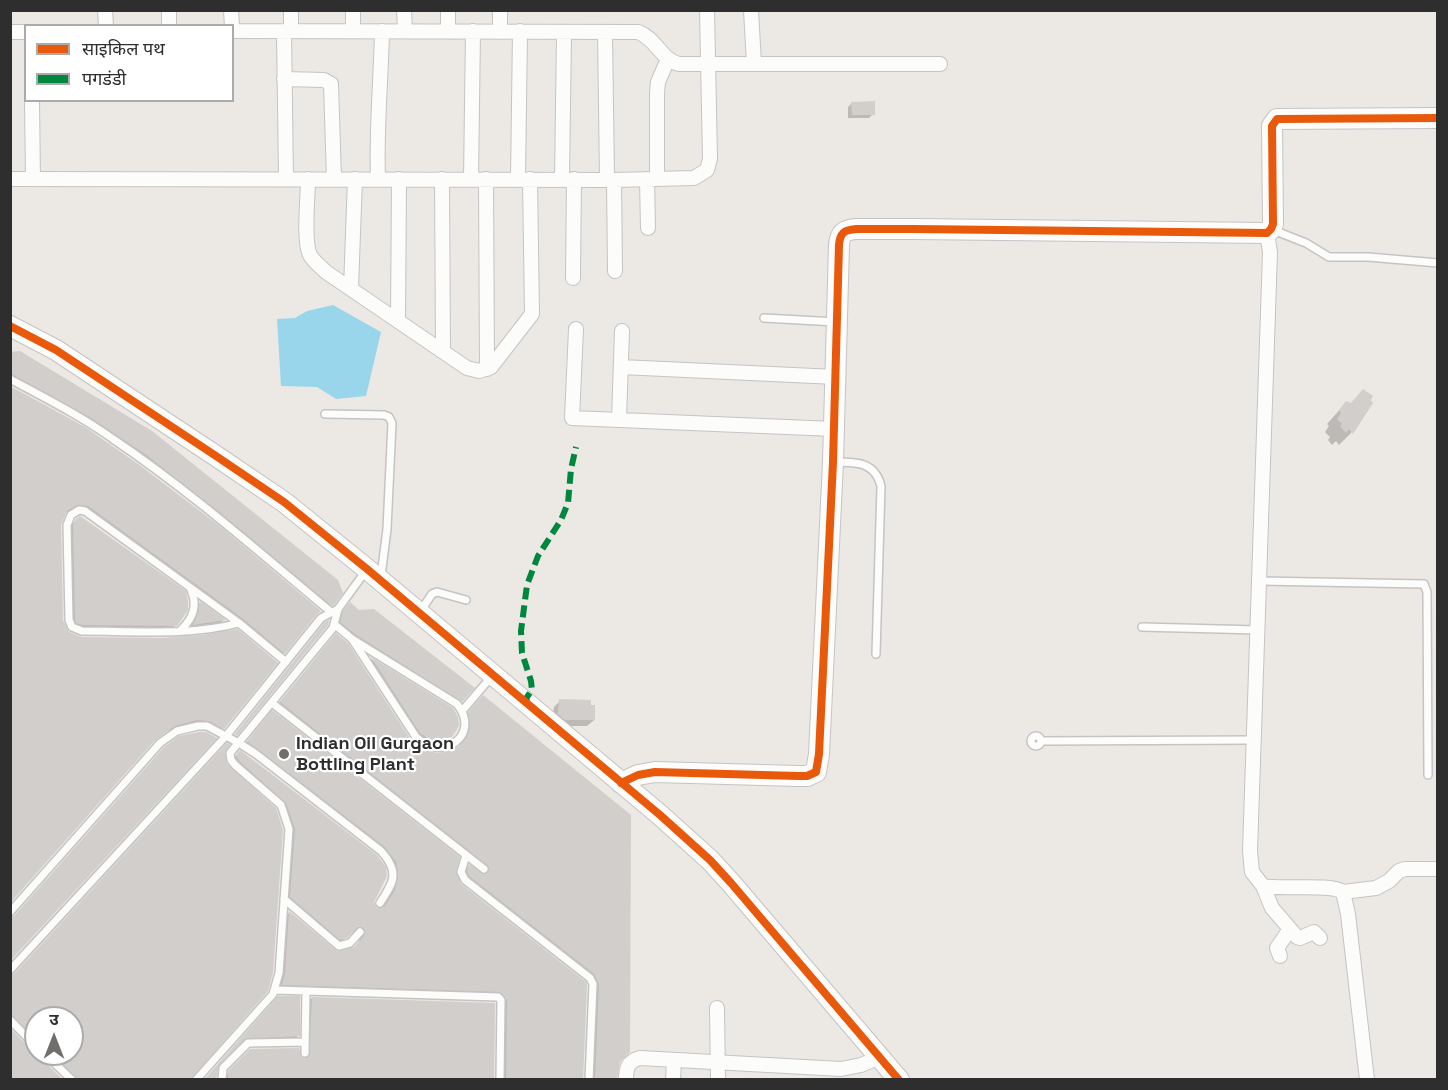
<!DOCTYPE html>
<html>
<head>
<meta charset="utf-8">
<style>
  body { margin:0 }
  #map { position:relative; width:1448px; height:1090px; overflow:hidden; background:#ece8e4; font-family:"Space Grotesk","Noto Sans Devanagari",sans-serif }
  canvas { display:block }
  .frame { position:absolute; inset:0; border:12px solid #2e2e2e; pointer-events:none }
  .legend { position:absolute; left:24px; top:24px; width:210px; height:78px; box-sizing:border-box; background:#fff; border:2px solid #ababab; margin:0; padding:8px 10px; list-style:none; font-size:18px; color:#2e2e2e }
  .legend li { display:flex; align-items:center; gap:12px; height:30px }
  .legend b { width:30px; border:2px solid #ababab }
  .north { position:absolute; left:24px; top:1006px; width:60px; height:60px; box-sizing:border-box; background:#fff; border:2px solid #ababab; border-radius:50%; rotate:0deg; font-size:16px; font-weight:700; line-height:24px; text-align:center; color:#2e2e2e }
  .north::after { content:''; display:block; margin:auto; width:21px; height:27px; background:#706f6e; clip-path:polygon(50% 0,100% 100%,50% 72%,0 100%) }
</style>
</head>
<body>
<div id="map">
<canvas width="1448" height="1090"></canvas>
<div class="frame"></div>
<ul class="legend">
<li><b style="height:8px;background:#e8590c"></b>साइकिल पथ</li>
<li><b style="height:8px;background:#00873e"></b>पगडंडी</li>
</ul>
<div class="north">उ</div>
</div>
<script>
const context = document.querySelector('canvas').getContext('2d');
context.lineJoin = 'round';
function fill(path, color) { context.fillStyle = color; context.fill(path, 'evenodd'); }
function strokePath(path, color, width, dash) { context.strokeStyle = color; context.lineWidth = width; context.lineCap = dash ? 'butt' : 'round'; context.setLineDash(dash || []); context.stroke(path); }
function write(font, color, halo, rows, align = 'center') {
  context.font = font + ' "Space Grotesk",sans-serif'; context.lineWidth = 4.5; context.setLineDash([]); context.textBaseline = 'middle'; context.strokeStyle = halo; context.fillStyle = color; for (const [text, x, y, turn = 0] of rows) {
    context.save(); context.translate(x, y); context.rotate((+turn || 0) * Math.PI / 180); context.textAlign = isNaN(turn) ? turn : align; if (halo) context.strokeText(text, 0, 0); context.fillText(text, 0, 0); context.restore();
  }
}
fill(new Path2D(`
  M333,305l48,27 -15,64 -30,3 -19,-12 -36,-1 -4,-67 18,-1 12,-7z`), '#99d6ec');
fill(new Path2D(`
  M852,103l21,11 -4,4h-21v-11z
  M10,354l142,78 179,173 -6,6 -103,-86 -84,-65 -41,-28 -87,-50z
  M10,387l303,230 -35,42 -42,-35 -154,-112 -13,-1 -4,2 -5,12 2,95 6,13 155,95 -6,6 -15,-7 -12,-1 -23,5 -17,13 -140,157z
  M1344,405l23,6 -16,22 -12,12 -3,-4 -4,4 -4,-5 2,-3 -5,-5 4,-6 -2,-2z
  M76,520l100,105 -7,6 -99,-2v-102z
  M200,603l23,17 -5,6 -30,4 5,-9 1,-12z
  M344,610l14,2 103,89 -6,6 -106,-67 -14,-11 2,-10z
  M330,641l80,100 12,9 15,4 13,-1 10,-7 4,-11 -1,-15 14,-17 153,112 -11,246 -3,19h-27l4,-89 -4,-10 -126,-98v-11l6,-6 14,9 -1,-4 -208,-162z
  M371,659l81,50 6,16 -2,6 -18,15 -16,-1 -57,-81z
  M560,701l34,19 -7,6h-28l-7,-6 2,-13z
  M266,719l188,152 6,14 122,195h-83l2,-73 -6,-9 -219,-8 7,-71 6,-6 48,40 17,-4 4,-5 2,-6 -5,-6 -5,1 -11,11 -55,-41 5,-67 -9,-26 -47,-43 1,-9 6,-6 136,104 -3,46 4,8 5,-1 11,-23 -3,-17 -11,-16 -137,-105z
  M223,752l-33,328h-123l-25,-25h-3l1,4 -9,-8 4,1 -1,-3 -24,-24v-49l5,-1zM36,1018h36v36h-36z
  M312,998l181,82h-271l29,-30 48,7 6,4 1,-56z
  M272,1004l26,32 -6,6 -55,2z`), '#0003');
fill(new Path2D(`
  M875,101v14h-23l-1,-13z
  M20,351l132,80 186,149 5,13 -9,12 -2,1 -104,-87 -83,-65 -54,-36 -81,-45v-21z
  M10,386l75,41 53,37 83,63 100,84 -4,3 -32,40 -43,-36 -154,-112 -11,-1 -10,6 -6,14 2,95 6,12 13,5 80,1 40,-3 36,-6 40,34 -54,66 -15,-8 -12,-1 -22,6 -19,13 -146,164z
  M1363,389l10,7 -2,4 2,3 -20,31 -4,-5 -3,4 -6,-7 2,-2 -5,-5 4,-6 -2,-3 7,-9 5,2z
  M80,516l106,75 2,11v8l-11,16 -94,-1 -7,-2 -1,-4 -2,-93 3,-7z
  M200,601l26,19 -33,5 5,-12z
  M350,602l9,8 15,-1 101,79 -13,14 -107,-68 -15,-12 3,-11z
  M329,620l-1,5 -91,111 -2,-2 90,-112z
  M336,633l12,10 63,97 12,9 14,4 12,-2 10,-5 7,-8 4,-10 -2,-16 15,-17 148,120 -1,237 -10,10 -3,18h-22l4,-96 -5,-10 -125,-98 -2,-5 2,-7 12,9 5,1 3,-4 -2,-5 -207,-163z
  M371,657l82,51 5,9 1,8 -7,12 -15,4 -8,-2 -9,-6z
  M559,699l32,1v5h4v15h-30l-7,-6z
  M272,710l188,147 -4,14 5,13 125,98 1,3 -4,95h-77l1,-80 -8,-8 -217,-7 3,-12 4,-62 48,40 17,-4 10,-11 1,-5 -3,-4h-4l-11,11 -7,2 -50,-43 5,-68 -9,-26 -47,-42 -3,-6 4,-5 137,105 9,12 1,9 -13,26 3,6 7,-1 10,-15 4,-14v-7l-2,-9 -11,-15 -138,-106z
  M199,732h7l11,6 -207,223v-44l4,-1 150,-169 15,-11z
  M227,743l3,1 -5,8 2,12 49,44 7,22 -10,142 -5,19 -78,89h-112l-25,-26h19v-36h-36v20l-26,-24v-39l4,-1z
  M278,996h22v40l-55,3 -26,26 -3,15h-12z
  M312,997l183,6 -1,77h-266v-9l22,-22 49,-1 3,9 3,2 4,-3z
  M10,1028l22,22 4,2v2h3l2,4 22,22h-53z`), '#d1cecb');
const lane = new Path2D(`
  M1273,230l33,13 23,14h39l70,6
  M764,318l72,4
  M10,379c35,19 71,37 103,60 77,52 147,114 218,173
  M325,414l59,1 5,2 3,6 -5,106 -6,47
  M835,462c22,0 40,0 46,24l-5,168
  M1260,581l164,3 3,8 1,183
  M420,612l12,-18 5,-2 29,8
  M239,623c-47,13 -107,8 -157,8l-10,-4 -3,-7 -2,-95 4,-10 8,-5 6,1 154,112 47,39
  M334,624l18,15 64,98c26,26 66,-2 41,-33l-105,-65
  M1142,627l116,3
  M181,630c12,-12 17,-24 10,-40
  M272,703l212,166
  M462,711l30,-35
  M1031 741a5 5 0 1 1 10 0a5 5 0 1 1-10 0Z
  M1041,741l213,-1
  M466,855l-5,17 4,8 125,98 3,6 -4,96
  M284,899l55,47 11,-3 10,-11
  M10,912l150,-169 17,-12 21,-5h9l32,17 17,11 125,97c19,21 13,31 -1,52
  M10,970l216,-234 95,-118 17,-9
  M275,990l223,7 3,3 -1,80
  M10,1020l26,26
  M305,1053l1,-62
  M45,1054l27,26
  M196,1080l77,-86 6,-21 10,-144 -8,-24 -46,-40 -4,-5 -1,-7 103,-125 5,-19 27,-37
  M222,1080l1,-12 25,-25 57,-1`);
const street = new Path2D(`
  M105,10l1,16
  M169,10v16
  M231,10l1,16
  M291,10v21
  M404,10l1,21
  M448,10v21
  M500,10v22
  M751,10l3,54
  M232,31l406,1c18,6 23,28 41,32h261
  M284,31l2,148
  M353,31v-21
  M10,32h16
  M605,32l2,148
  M284,79l40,1 7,4 3,95
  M32,100l1,79
  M10,179l604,1 80,-2 13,-8 3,-11 -3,-149
  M308,179c0,18 -5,62 2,76 4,7 11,12 16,17l141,96 12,3 12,-4 41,-53 -2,-135
  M378,179c-2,-49 3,-98 4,-148
  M442,179l1,172
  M471,179l2,-148
  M486,179l1,190
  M518,179l2,-148
  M562,179l2,-146
  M647,179l1,49
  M657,179v-86l1,-11 10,-23
  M614,180l1,91
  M1267,233l3,19 -20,599 2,21 11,14c19,4 68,-3 80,6l5,22 19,166
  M573,278l1,-99
  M351,288l4,-109
  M398,321l1,-142
  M576,329l-4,89 262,11
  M621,367l215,10
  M619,420l3,-89
  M1263,886l9,22 25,29 3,1 14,-6 6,6
  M1343,892l33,-4 13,-7 10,-10 6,-2h32
  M1280,956l-3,-8 13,-19
  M717,1008l1,72
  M626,1080c0,-12 2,-19 14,-22l201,11 20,-4 19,-8
  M673,1080l1,-20`);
const secondary = new Path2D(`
  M10,326l46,24 160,106 68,46 83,67 293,246 50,45 21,23 168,197
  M621,783l17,-8 17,-3 143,4h9l9,-4 3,-18 14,-292 6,-217c1,-12 5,-15 17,-16h58l353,4 4,-4 2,-5 -1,-98 5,-7 161,-1`);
strokePath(lane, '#c5c4c5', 10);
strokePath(street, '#c5c4c5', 16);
strokePath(secondary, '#c5c4c5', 22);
strokePath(lane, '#fcfcfb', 7);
strokePath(street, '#fcfcfb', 14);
strokePath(secondary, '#fcfcfb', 20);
strokePath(new Path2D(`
  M526,704l1,-7 5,-7 -1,-9 -9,-28 -1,-22 6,-46 11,-29 23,-36 7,-17 3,-34 5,-22`), '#00873e', 6, [12, 6]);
strokePath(new Path2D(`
  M10,326l46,24 160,106 68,46 83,67 293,246 50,45 21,23 168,197
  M621,783l17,-8 17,-3 143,4h9l9,-4 3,-18 14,-292 6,-217c1,-12 5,-15 17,-16h58l353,4 4,-4 2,-5 -1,-98 5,-7 161,-1`), '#e8590c', 8);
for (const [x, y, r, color] of [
  [284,754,6,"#706f6e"]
]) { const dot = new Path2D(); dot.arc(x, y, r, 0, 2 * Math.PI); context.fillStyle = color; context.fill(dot); strokePath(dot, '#fff', 2); }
write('bold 18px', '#2e2e2e', '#fff', [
  ["Indian Oil Gurgaon",296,744],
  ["Bottling Plant",296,765]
], 'left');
</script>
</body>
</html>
